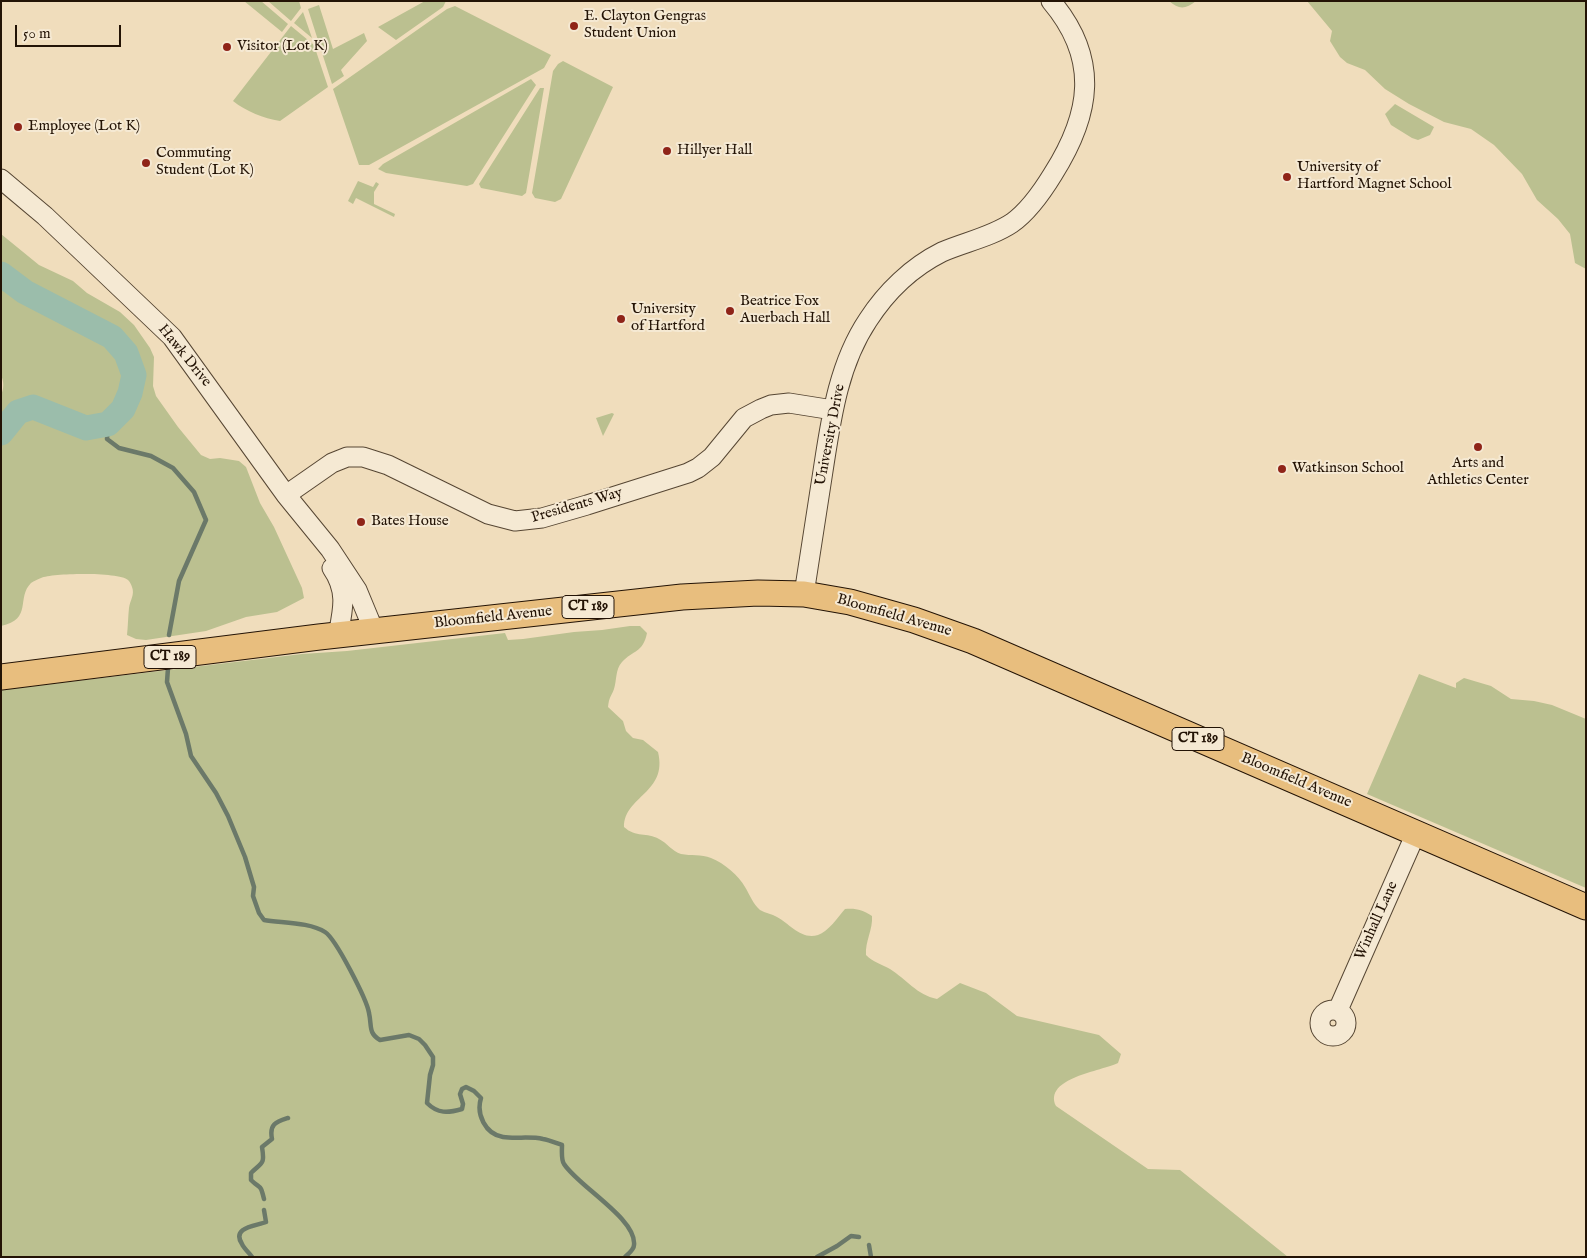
<!DOCTYPE html>
<html>
<head>
<meta charset="utf-8">
<style>
  body { margin:0 }
  #map { position:relative; width:1587px; height:1258px; overflow:hidden; background:#f0ddbc; font-family:"IM FELL English",serif }
  canvas { display:block }
  .frame { position:absolute; inset:0; border:2px solid #231305; pointer-events:none }
  .scale { position:absolute; left:15px; top:25px; width:106px; height:22px; box-sizing:border-box; border:2px solid #231305; border-top:0; padding-left:6px; font-size:15px; line-height:18px; white-space:nowrap; color:#231305; -webkit-text-stroke:4px #f5e9d3; paint-order:stroke }
</style>
</head>
<body>
<div id="map">
<canvas width="1587" height="1258"></canvas>
<div class="frame"></div>
<div class="scale">50 m</div>
</div>
<script>
const context = document.querySelector('canvas').getContext('2d');
context.lineJoin = 'round';
function fill(path, color) { context.fillStyle = color; context.fill(path, 'evenodd'); }
function strokePath(path, color, width, dash) { context.strokeStyle = color; context.lineWidth = width; context.lineCap = dash ? 'butt' : 'round'; context.setLineDash(dash || []); context.stroke(path); }
function write(font, color, halo, rows, align = 'center') {
  context.font = font + ' "IM FELL English",serif'; context.lineWidth = 4; context.setLineDash([]); context.textBaseline = 'middle'; context.strokeStyle = halo; context.fillStyle = color; for (const [text, x, y, turn = 0] of rows) {
    context.save(); context.translate(x, y); context.rotate((+turn || 0) * Math.PI / 180); context.textAlign = isNaN(turn) ? turn : align; if (halo) context.strokeText(text, 0, 0); context.fillText(text, 0, 0); context.restore();
  }
}
fill(new Path2D(`
  M244,1h17l27,23 -6,8z
  M268,1h31l2,7 -10,13z
  M425,1h21l-3,6 -47,33 -18,-13z
  M1169,1h27c-10,8 -17,9 -27,0z
  M1307,1h279v268l-11,-6 -5,-29 -12,-15 -21,-19 -15,-26 -28,-29 -23,-16 -27,-7 -35,-18 -24,-15 -20,-19 -18,-7 -7,-6 -10,-16 2,-10z
  M319,5l14,44 31,-16 3,8 -26,29 3,6 -12,8 -24,-75z
  M455,6l96,49 -7,13 -175,97h-10l-26,-76 114,-80z
  M303,12l9,26 -18,-15z
  M291,26l23,19 14,42 -48,34c-17,-3 -33,-9 -47,-20z
  M563,61l50,26 -52,112 -6,3 -20,-4 -3,-5 21,-122 5,-7z
  M531,79l5,6 -63,99 -6,2 -81,-13 -8,-4 5,-5z
  M540,88h4l-18,105 -4,3 -41,-8 -2,-4z
  M1395,104l39,23 -4,8 -12,5 -6,-2 -21,-13 -6,-11z
  M358,181l15,6 3,-5 3,2 -5,8v12l21,10 -1,3 -38,-19 -3,6 -5,-3z
  M1,234l38,31 34,16 14,12 33,19 14,13 16,23 4,9 -1,29 3,10 22,31 23,28 9,4 10,-1 19,3 7,6 14,36 14,24 28,61 2,10 -27,14 -31,5 -40,14 -60,9 -10,-1 -9,-4c1,-9 1,-18 2,-27 1,-8 6,-13 3,-21 -1,-3 -2,-5 -4,-7 -9,-8 -75,-7 -87,-2 -3,1 -7,3 -10,5 -15,15 2,36 -30,43v-231c3,-7 3,-13 0,-20z
  M612,413l2,1 -11,22 -7,-18z
  M630,626h10l7,7c-4,20 -14,17 -25,29 -7,8 -5,18 -8,27 -3,8 -5,8 -6,18l15,14 3,10 7,7 10,2 15,12c10,41 -34,44 -34,75 12,11 23,5 35,12 8,4 13,12 22,15 10,2 20,0 30,4 13,5 28,18 34,29 5,8 8,17 15,23 5,3 12,4 17,7 13,7 24,23 41,18 10,-3 20,-18 27,-26 11,-1 18,1 27,7 1,14 -7,25 -6,39 7,7 15,9 24,14 16,10 27,26 47,30l23,-16 26,10 31,23 82,19 22,19 -3,9c-16,8 -75,15 -62,43l92,63 32,1 108,87h-1287v-567l301,-36 45,-3 158,-18 3,7 15,-1 51,-7 28,-2z
  M1419,674l37,14v-5l8,-5 27,8 20,13 23,2 18,4 34,14v169l-219,-94z`), '#bbc090');
strokePath(new Path2D(`
  M108,424l-1,15 12,9 32,8 22,12 21,24 12,28 -27,61 -10,54
  M168,668l-1,14 19,52 5,22 25,37 12,23 17,41 9,30 -1,9 6,17 5,7c17,3 46,2 61,12 11,7 42,68 44,81 3,13 -1,20 11,27l29,-5 10,4 6,6 8,12v8l-3,10 -3,28c11,11 21,10 35,6l1,-5 -3,-10 2,-5 4,-2 8,4 7,7c-5,16 4,36 22,39 13,2 27,-1 40,2 6,1 13,4 19,6 0,6 -1,15 2,19 14,22 73,55 70,81 0,5 -6,9 -9,12
  M264,1199c-4,-16 -3,-9 -13,-19v-7c11,-11 14,-8 11,-26l10,-8c-3,-15 4,-17 16,-21
  M869,1245l2,12
  M252,1257c-3,-5 -8,-8 -10,-13 -11,-17 14,-18 24,-22l-2,-12
  M817,1257l20,-11 14,-10 8,1`), '#6b7969', 4.5);
strokePath(new Path2D(`
  M1,274l24,18 87,45 14,16 8,22 -4,18 -7,16 -15,15 -22,4 -53,-21 -15,5 -17,21`), '#9bbdab', 25);
const minor = new Path2D(`
  M1,179l44,37 127,121 114,158 44,54 27,41 17,41
  M286,495l46,-32 15,-6h16l25,8 100,49 27,7 27,-3 45,-13 101,-32 10,-5 14,-11 32,-39 17,-9 10,-4 18,-2 44,7
  M332,568c16,23 11,42 6,67
  M804,594c6,-41 13,-82 19,-123 8,-52 15,-106 45,-151 18,-28 44,-53 74,-68 23,-10 49,-15 70,-29 17,-12 30,-31 41,-49 38,-60 47,-115 -2,-173
  M1320 1023a13 13 0 1 1 26 0a13 13 0 1 1-26 0Z
  M1338,1010l78,-177`);
const major = new Path2D(`
  M1,677l318,-40 363,-40 76,-4 46,1 46,8 64,18 59,21 613,266`);
strokePath(minor, '#564633', 21);
strokePath(major, '#231305', 27);
strokePath(minor, '#f5e9d3', 19);
strokePath(major, '#e8be7e', 25);
for (const [x, y, r, color] of [
  [574,26,5,"#8f2418"],
  [227,47,5,"#8f2418"],
  [18,127,5,"#8f2418"],
  [667,151,5,"#8f2418"],
  [146,163,5,"#8f2418"],
  [1287,177,5,"#8f2418"],
  [730,311,5,"#8f2418"],
  [621,319,5,"#8f2418"],
  [1478,447,5,"#8f2418"],
  [1282,469,5,"#8f2418"],
  [361,522,5,"#8f2418"]
]) { const dot = new Path2D(); dot.arc(x, y, r, 0, 2 * Math.PI); context.fillStyle = color; context.fill(dot); strokePath(dot, '#f5e9d3', 2); }
for (const [x, y, w] of [
  [588,607,52],
  [170,657,52],
  [1198,739,52]
]) { const box = new Path2D(); box.roundRect(x - w / 2, y - 11.5, w, 23, 4); context.fillStyle = '#f5e9d3'; context.fill(box); strokePath(box, '#231305', 1); }
write('bold 14px', '#231305', null, [
  ["CT 189",588,607],
  ["CT 189",170,657],
  ["CT 189",1198,739]
]);
write('15px', '#231305', '#f5e9d3', [
  ["E. Clayton Gengras",584,17],
  ["Student Union",584,34],
  ["Visitor (Lot K)",237,47],
  ["Employee (Lot K)",28,127],
  ["Hillyer Hall",677,151],
  ["Commuting",156,154],
  ["Student (Lot K)",156,171],
  ["University of",1297,168],
  ["Hartford Magnet School",1297,185],
  ["Beatrice Fox",740,302],
  ["Auerbach Hall",740,319],
  ["University",631,310],
  ["of Hartford",631,327],
  ["Arts and",1478,464,"center"],
  ["Athletics Center",1478,481,"center"],
  ["Watkinson School",1292,469],
  ["Bates House",371,522]
], 'left');
write('15px', '#231305', '#f5e9d3', [
  ["Hawk Drive",184,356,51],
  ["University Drive",831,435,-79],
  ["Presidents Way",577,506,-16],
  ["Bloomfield Avenue",894,616,16],
  ["Bloomfield Avenue",493,618,-6],
  ["Bloomfield Avenue",1296,781,23],
  ["Winhall Lane",1377,921,-66]
]);
</script>
</body>
</html>
